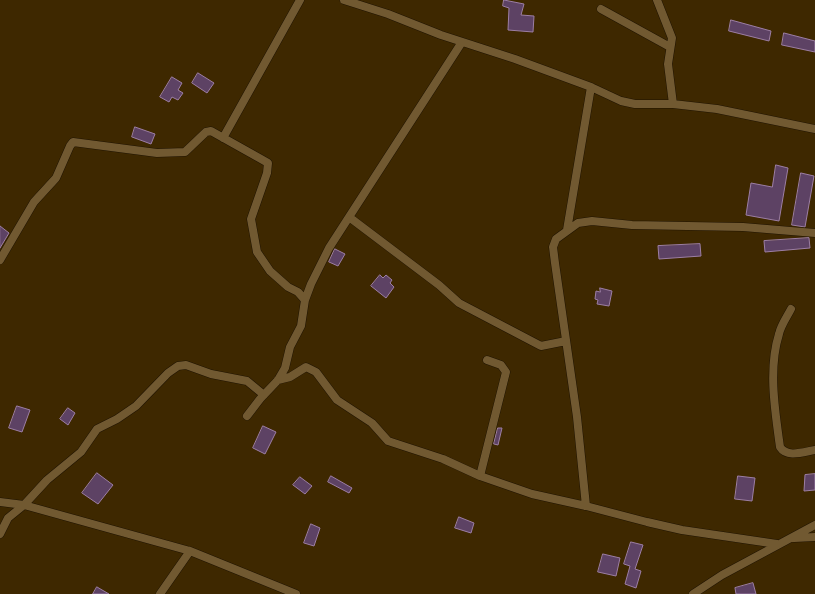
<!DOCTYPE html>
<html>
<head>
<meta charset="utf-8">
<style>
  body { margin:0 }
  canvas { display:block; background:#3e2800 }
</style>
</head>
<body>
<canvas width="815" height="594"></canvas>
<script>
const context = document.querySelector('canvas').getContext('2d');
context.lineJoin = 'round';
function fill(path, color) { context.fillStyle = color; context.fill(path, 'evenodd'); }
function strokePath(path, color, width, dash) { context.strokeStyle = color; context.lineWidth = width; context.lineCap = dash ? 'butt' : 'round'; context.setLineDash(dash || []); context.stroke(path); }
const building = new Path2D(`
  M504,0l20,4 -3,11 13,1 -1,16 -25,-2 1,-22 -6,-2z
  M731,20l40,11 -2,10 -40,-10z
  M784,33l31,8v11l-33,-7z
  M198,73l16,10 -7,10 -15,-10z
  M172,77l10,6 -4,7 5,3 -5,7 -6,-3 -3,5 -9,-5z
  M135,127l20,7 -4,10 -19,-7z
  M776,165l12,3 -9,53 -33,-6 5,-32 21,4z
  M801,173l13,3 -9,51 -13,-2z
  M0,226l9,7 -9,15z
  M809,238l1,10 -45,4 -1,-11z
  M700,244l1,12 -42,3 -1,-13z
  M335,249l10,5 -7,12 -9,-4z
  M380,275l3,3 3,-3 6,5 -2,3 4,4 -8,11 -15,-12z
  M600,288l12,3 -3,15 -12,-2 1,-4 -3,-1 1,-8 4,1z
  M17,406l13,4 -8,22 -13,-4z
  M68,408l7,5 -7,12 -8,-6z
  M263,426l13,6 -11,22 -12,-6z
  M498,428h4l-4,17 -4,-1z
  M97,473l16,12 -15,19 -16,-11z
  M815,474v16l-11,1 1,-16z
  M331,476l21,12 -3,5 -21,-11z
  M738,476l17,2 -3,23 -17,-2z
  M300,477l12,9 -7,8 -12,-9z
  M459,517l15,6 -3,10 -16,-5z
  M311,524l9,4 -6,18 -10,-3z
  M631,542l12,3 -8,24 6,2 -5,17 -11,-4 5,-18 -6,-2z
  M603,554l17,4 -4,18 -18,-4z
  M753,583l3,11h-20l-1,-6z
  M97,587l12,7h-16z`);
fill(building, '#5d4264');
strokePath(building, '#9c7ea4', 1);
const minor = new Path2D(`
  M344,0l44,14 53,21 74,24 76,28 30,14 14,3h38l44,5 98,20
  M657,0l15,38 -4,26 5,40
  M601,9l69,38
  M223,138l77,-138
  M349,217l90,68 20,18 82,43 25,-5
  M567,230l24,-143
  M0,260l34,-58 22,-24 14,-32 3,-4 84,11 28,-1 21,-20 5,-1 50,28 7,4 -1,10 -16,46 6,33 13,19 18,16 10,5 7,8 -4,26 -11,21 -5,21 -7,12 -18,19 -13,17
  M305,300l6,-16 18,-36 133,-206
  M791,309c-4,8 -10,16 -12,25 -11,35 -4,77 1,113 7,11 23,5 35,3
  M278,380l12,-3 16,-10 10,5 21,28 35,23 16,18 55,18 37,17 52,18 54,12 61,16 35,8 95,14
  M480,476l26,-104 -5,-7 -14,-5
  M0,502l24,3 166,46 106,43
  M586,506l-9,-89 -22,-154 -2,-16 3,-8 22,-16 14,-2 40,4 111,2 72,6
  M0,534l8,-16 16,-13 23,-25 34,-28 16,-23 20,-10 19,-13 32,-33 10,-7 8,-1 25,9 36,7 17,14
  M794,538l21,-1
  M160,594l30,-43
  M693,594l29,-19 93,-50`);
strokePath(minor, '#1f1301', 9);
strokePath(minor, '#715931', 8);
</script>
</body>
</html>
